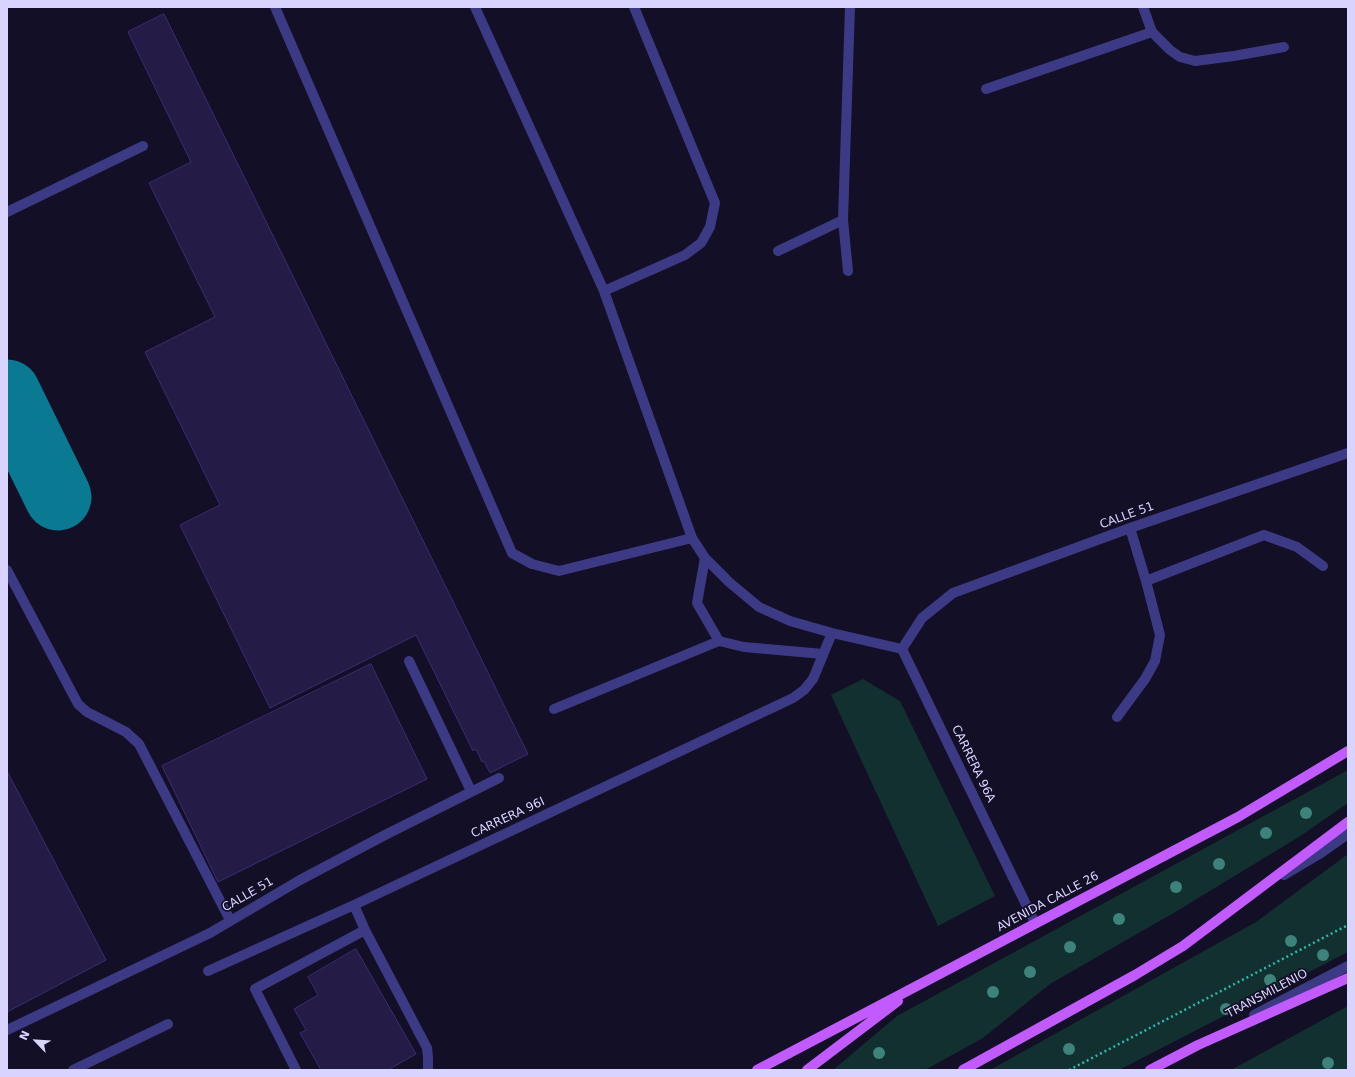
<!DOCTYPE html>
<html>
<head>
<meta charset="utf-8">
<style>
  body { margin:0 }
  #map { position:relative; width:1355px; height:1077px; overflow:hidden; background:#130f26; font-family:"DejaVu Sans",sans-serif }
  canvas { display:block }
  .frame { position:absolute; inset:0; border:8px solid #d9d4ff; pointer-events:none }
  .north { position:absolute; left:16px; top:1021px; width:40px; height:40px; -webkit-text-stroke:3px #130f26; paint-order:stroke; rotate:295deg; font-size:11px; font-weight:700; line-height:16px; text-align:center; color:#d9d4ff }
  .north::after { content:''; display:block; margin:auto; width:14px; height:18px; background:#d9d4ff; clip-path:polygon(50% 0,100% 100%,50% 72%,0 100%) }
</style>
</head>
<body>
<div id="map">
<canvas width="1355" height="1077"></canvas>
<div class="frame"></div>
<div class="north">N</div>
</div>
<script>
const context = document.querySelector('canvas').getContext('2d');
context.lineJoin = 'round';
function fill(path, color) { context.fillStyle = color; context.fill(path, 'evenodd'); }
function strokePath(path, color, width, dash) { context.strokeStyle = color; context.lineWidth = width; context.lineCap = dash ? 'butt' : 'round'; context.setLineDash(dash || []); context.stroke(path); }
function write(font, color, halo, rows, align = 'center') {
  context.font = font + ' "DejaVu Sans",sans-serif'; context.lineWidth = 3.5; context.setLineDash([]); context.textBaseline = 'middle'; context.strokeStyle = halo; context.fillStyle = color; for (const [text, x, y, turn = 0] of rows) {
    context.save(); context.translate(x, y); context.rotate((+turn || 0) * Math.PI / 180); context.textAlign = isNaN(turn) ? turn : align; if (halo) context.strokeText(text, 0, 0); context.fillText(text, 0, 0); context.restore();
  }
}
fill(new Path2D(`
  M863,679l37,22 95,195 -57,30 -107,-231z
  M1348,770v33l-46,32 -125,76 -127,73 -67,54 -58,32h-92l64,-54z
  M1348,854v98l-229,118h-129l266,-148z
  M1348,1006v64h-117z`), '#12302f');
strokePath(new Path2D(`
  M7,393l51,104`), '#0a7a92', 67);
const building = new Path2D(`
  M164,14l364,740 -38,19 -6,-12 -2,1 -6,-13 -3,2 -57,-116 -146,73 -90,-183 40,-20 -75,-153 70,-35 -66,-134 42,-21 -63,-130z
  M371,664l56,115 -209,103 -56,-116z
  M7,771l99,189 -99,52z
  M356,949l60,105 -28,16h-67l-21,-37 6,-3 -12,-21 24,-14 -10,-18z`);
fill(building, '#241b47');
strokePath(building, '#3b2d73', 1);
strokePath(new Path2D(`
  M1069,1070l279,-145`), '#2fb8b0', 2.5, [2, 3]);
strokePath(new Path2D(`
  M275,7l237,546 20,11 27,7 133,-33
  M475,7l129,284 88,247 13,20 24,24 30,25 31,14 42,12 70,16
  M1152,32l18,18 10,7 15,4 39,-5 50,-9
  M986,89l166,-57 -9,-25
  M7,212l136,-66
  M778,251l65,-31
  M848,271l-5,-51 7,-213
  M604,291l81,-36 16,-12 9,-16 5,-24 -81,-196
  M705,558l-8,45 22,38 25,6 79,7
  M7,570l71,134 9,8 39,20 13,12 91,176
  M1146,581l118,-46 33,12 26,19
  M409,661l62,130
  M554,709l165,-68
  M1117,717l28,-38 10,-18 5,-26 -14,-54 -16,-53
  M1284,875l37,-22 27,-19
  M354,905l11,25
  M1035,923l-133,-274 20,-31 31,-25 177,-65 218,-75
  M210,933l90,-53 85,-45 114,-57
  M208,971l146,-66 439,-207 11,-8 9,-11 19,-46
  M1254,1015l94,-49
  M73,1070l95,-46
  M296,1070l-41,-81 110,-59 62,118 1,9v13`), '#3d3a85', 10);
strokePath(new Path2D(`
  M7,1030l203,-97`), '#3d3a85', 10);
strokePath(new Path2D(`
  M757,1070l481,-253 110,-66
  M807,1070l91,-69
  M963,1070l172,-95 48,-29 165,-124
  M1150,1070l48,-25 150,-67`), '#c25bff', 10);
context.fillStyle = '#3d827b';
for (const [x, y] of [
  [1306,813],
  [1266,833],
  [1219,864],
  [1176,887],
  [1119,919],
  [1291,941],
  [1070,947],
  [1323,955],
  [1030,972],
  [1270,980],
  [993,992],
  [1226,1009],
  [1069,1049],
  [879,1053],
  [1328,1063]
]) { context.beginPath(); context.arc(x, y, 6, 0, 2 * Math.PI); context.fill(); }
write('12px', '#d9d4ff', '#130f26', [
  ["CALLE 51",1127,516,-20],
  ["CARRERA 96A",973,764,64],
  ["CARRERA 96I",508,818,-25],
  ["CALLE 51",248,895,-30],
  ["AVENIDA CALLE 26",1048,902,-28],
  ["TRANSMILENIO",1267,994,-28]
]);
</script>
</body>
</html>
